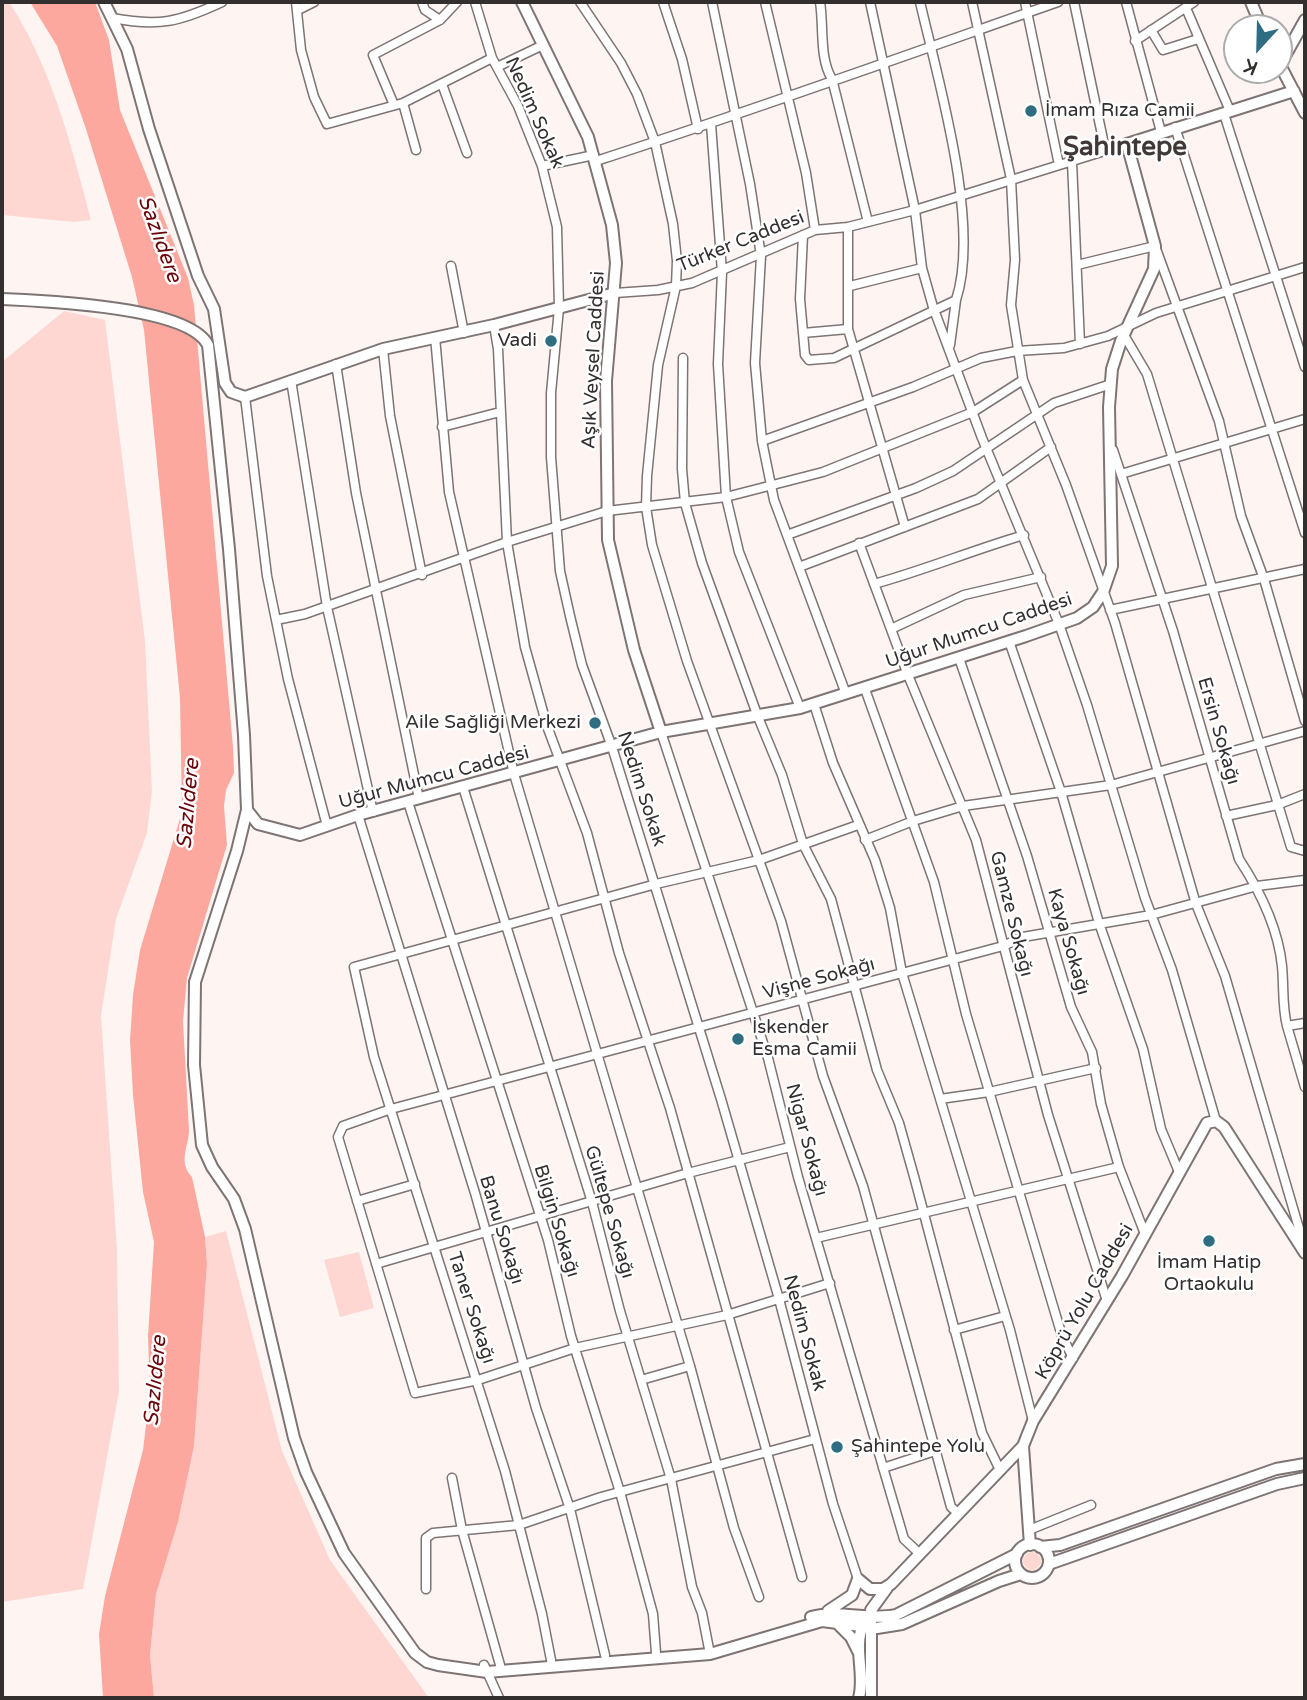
<!DOCTYPE html>
<html>
<head>
<meta charset="utf-8">
<style>
  body { margin:0 }
  #map { position:relative; width:1307px; height:1700px; overflow:hidden; background:#fef5f3; font-family:"Varela Round",sans-serif }
  canvas { display:block }
  .frame { position:absolute; inset:0; border:4px solid #332f2f; pointer-events:none }
  .north { position:absolute; left:1223px; top:14px; width:70px; height:70px; box-sizing:border-box; background:#fff; border:2px solid #adacac; border-radius:50%; rotate:202deg; font-size:19px; font-weight:700; line-height:28px; text-align:center; color:#332f2f }
  .north::after { content:''; display:block; margin:auto; width:24px; height:32px; background:#2e6d82; clip-path:polygon(50% 0,100% 100%,50% 72%,0 100%) }
</style>
</head>
<body>
<div id="map">
<canvas width="1307" height="1700"></canvas>
<div class="frame"></div>
<div class="north">K</div>
</div>
<script>
const context = document.querySelector('canvas').getContext('2d');
context.lineJoin = 'round';
function fill(path, color) { context.fillStyle = color; context.fill(path, 'evenodd'); }
function strokePath(path, color, width, dash) { context.strokeStyle = color; context.lineWidth = width; context.lineCap = dash ? 'butt' : 'round'; context.setLineDash(dash || []); context.stroke(path); }
function write(font, color, halo, rows, align = 'center') {
  context.font = font + ' "Varela Round",sans-serif'; context.lineWidth = 5; context.setLineDash([]); context.textBaseline = 'middle'; context.strokeStyle = halo; context.fillStyle = color; for (const [text, x, y, turn = 0] of rows) {
    context.save(); context.translate(x, y); context.rotate((+turn || 0) * Math.PI / 180); context.textAlign = isNaN(turn) ? turn : align; if (halo) context.strokeText(text, 0, 0); context.fillText(text, 0, 0); context.restore();
  }
}
fill(new Path2D(`
  M2,2h7c43,66 62,142 82,218l-17,2 -72,-7z
  M64,311l41,9 40,321 7,150 -5,42 -31,86 -15,97 16,234 2,141 -36,198 -81,13v-1240z
  M226,1231l56,220 48,109 99,138h-275l-4,-43 6,-61 22,-72 16,-76 13,-182 -2,-27z
  M359,1252l15,56 -34,9 -16,-57z
  M1023 1561a9 9 0 1 1 18 0a9 9 0 1 1-18 0Z`), '#ffd7d2');
fill(new Path2D(`
  M30,2h65l14,38 11,70 68,168 6,27 39,442 1,26 -8,17 -2,16 3,39 -40,133 -4,43 6,110c-1,18 -11,31 3,46l13,60 2,27 -13,182 -16,76 -22,72 -6,61 4,43h-51l-4,-64 6,-38 38,-146 7,-58 -2,-56 6,-94 -11,-50 -10,-97 -3,-55 3,-45 7,-45 42,-138 -2,-114 -36,-368 -12,-53 -46,-148 -29,-83z`), '#fca89f');
const street = new Path2D(`
  M296,2l5,48 13,47 13,27 76,-21 89,-45
  M422,2l3,8 15,10
  M475,2l17,56 26,48 24,60 15,61 2,81 -8,85v64l9,114 10,45 12,49 30,82 109,352 58,200 54,205 25,75
  M580,2l41,61 16,31 18,48 18,82 4,37 -1,25 -18,79 -11,111 -1,31 6,38 35,116 94,260 42,155 40,110 88,321 7,6
  M663,2l19,57 16,70
  M712,2l38,182 11,72 -6,107 7,78 12,59 72,194
  M765,2l41,171 9,57
  M820,2c4,25 -1,56 12,77l36,143
  M870,2l45,208 7,58 11,39 49,131 77,186 28,81 58,193 27,72 44,151
  M972,2l39,177 4,81 -4,45 12,75 43,105 49,138 81,281 29,72 80,273
  M1025,2l34,163
  M1074,2l31,147
  M1126,2l35,130
  M1186,8l44,103
  M298,10l16,-8
  M112,18c47,9 67,4 110,-16
  M1151,30l12,20 35,-11
  M1135,41l59,-39
  M497,67l46,-22
  M442,84l25,69
  M403,103l13,47
  M394,105l-21,-50 67,-35 17,-18
  M1224,114l81,253
  M711,124l11,148 -4,92 8,133 13,55 61,156
  M1175,127l130,406
  M596,161c155,-50 308,-105 462,-159
  M1072,162l8,182
  M542,166l52,-11
  M848,227v102l57,198
  M803,235l-3,64 5,56 4,5 25,-2 122,-58c25,-76 -18,-220 -36,-298
  M1077,265l78,-19 64,175 22,95 23,63 41,142
  M451,266l13,67
  M850,286l72,-18
  M615,293l43,-3 34,-7 123,-53 33,-3 67,-17 212,-66
  M494,325l4,24 9,193 18,105 22,79 40,107 32,120 51,155 132,469
  M803,333l45,-4
  M1124,335l23,39 144,473 14,4
  M435,337l14,155 65,282 176,592 44,162 25,69
  M950,345l6,-45
  M383,349l7,67 32,159
  M683,358l-1,111 3,34 17,60 56,154 24,58 21,69 28,55 46,171 22,53 16,57 67,253 18,37
  M336,364l20,129 63,306
  M291,380l36,227 46,205
  M245,397l22,179 21,103 39,147
  M442,427l58,-15
  M762,441l151,-54 68,-29 36,-7 47,-3 44,-12 48,-23 149,-46
  M1113,450l60,181 66,228c21,32 39,68 43,107 2,21 0,40 5,60
  M1121,474l184,-55
  M787,535l129,-47 37,-17 101,-68 57,-19
  M859,543l49,132 68,165 72,275 59,186
  M799,567l179,-68 73,-52
  M874,584c51,-14 99,-34 150,-49
  M1110,610l195,-41
  M276,620l29,-6 202,-72 100,-31 119,-14 97,-25 150,-60 50,-32
  M891,629l73,-34 77,-18
  M1009,641l52,151 38,131 44,126 18,80 18,43
  M959,658l68,198 44,151 21,45 9,52 18,63 26,67
  M865,689l69,193 32,132 96,322 11,22
  M814,704l19,59 42,97 15,48 12,65 108,357 23,91
  M661,732l107,326 30,119 106,362 16,15
  M463,787l129,415 28,109 51,168 21,108 10,26 7,36
  M408,802l140,438 23,96 49,156 33,122 3,39
  M358,815l117,378 61,215 34,101 35,146
  M1226,816l51,-11 28,-11
  M865,840l48,-19 50,-15 148,-21 194,-54
  M1305,1023l-18,3 18,61
  M940,1099l49,-7 107,-24
  M357,1201l58,-17
  M816,1238l303,-71
  M376,1264l312,-91 102,-26
  M830,1283l-103,32 -152,33 -97,32 -63,13 -77,-256 5,-11 48,-17 511,-136 101,-27 20,-9 128,-22 106,-29 48,-6
  M954,1330l51,-14
  M641,1380l49,-14
  M883,1468l52,-17
  M452,1478l10,52 38,135
  M1029,1530l62,-25
  M426,1589v-51l7,-5 86,-8 82,-28 214,-58
  M551,1660l-9,-46 -37,-143 -131,-414 -20,-90 302,-83 103,-24 99,-35
  M484,1665l15,33`);
const secondary = new Path2D(`
  M104,2l23,47 22,80 49,147 16,33 11,74 6,9 14,5 138,-48 111,-24 121,-32
  M522,2l66,135 24,88 4,38 -10,118 2,159 26,110 27,82
  M1251,2l11,26
  M1279,59l7,-5 19,-34
  M1279,63l26,50
  M2,299c42,2 186,7 206,46l21,204 15,186 3,75 -10,41 -42,131 -1,83 8,80 10,22 22,32 11,30 49,209 12,34 38,81 71,100 12,9 11,3 49,7 223,-18 112,-33 55,7 25,-4 97,-43 22,-7
  M247,810l11,14 42,11 58,-20 303,-83 139,-24 226,-72 51,-18 16,-11 10,-15 9,-26 -3,-159 3,-38 9,-28 33,-72 1,-23 -28,-102 167,-53
  M1023,1446l7,99
  M1015 1561a17 17 0 1 1 34 0a17 17 0 1 1-34 0Z
  M1040,1547l20,-2 216,-76 29,-5
  M1049,1564l228,-80 28,-6
  M858,1579l12,10h13l8,-5 132,-138 10,-25 89,-145 85,-153 9,-2 8,6 81,126
  M828,1611l24,-16 6,-16
  M811,1617c29,-8 56,4 85,-2l121,-61
  M837,1623l14,14 7,14
  M859,1698c7,-25 -7,-51 5,-75
  M871,1698v-88l16,-22`);
strokePath(street, '#7d7473', 11);
strokePath(secondary, '#7d7473', 14);
strokePath(street, '#fff', 8);
strokePath(secondary, '#fff', 10);
for (const [x, y, r, color] of [
  [1031,111,7,"#2e6d82"],
  [551,341,7,"#2e6d82"],
  [595,723,7,"#2e6d82"],
  [738,1039,7,"#2e6d82"],
  [1209,1241,7,"#2e6d82"],
  [837,1447,7,"#2e6d82"]
]) { const dot = new Path2D(); dot.arc(x, y, r, 0, 2 * Math.PI); context.fillStyle = color; context.fill(dot); strokePath(dot, '#fff', 2.5); }
write('19px', '#332f2f', '#fff', [
  ["İmam Rıza Camii",1045,111],
  ["Vadi",537,341,"right"],
  ["Aile Sağliği Merkezi",581,723,"right"],
  ["İskender",752,1028],
  ["Esma Camii",752,1050],
  ["İmam Hatip",1209,1263,"center"],
  ["Ortaokulu",1209,1285,"center"],
  ["Şahintepe Yolu",851,1447]
], 'left');
write('19px', '#332f2f', '#fff', [
  ["Nedim Sokak",534,113,66],
  ["Türker Caddesi",741,242,-22],
  ["Aşık Veysel Caddesi",594,360,-87],
  ["Uğur Mumcu Caddesi",979,631,-19],
  ["Ersin Sokağı",1218,731,74],
  ["Uğur Mumcu Caddesi",434,778,-15],
  ["Nedim Sokak",641,789,72],
  ["Gamze Sokağı",1011,914,76],
  ["Kaya Sokağı",1068,942,74],
  ["Vişne Sokağı",819,979,-15],
  ["Nigar Sokağı",806,1140,75],
  ["Gültepe Sokağı",609,1212,74],
  ["Bilgin Sokağı",556,1221,73],
  ["Banu Sokağı",501,1230,73],
  ["Köprü Yolu Caddesi",1085,1302,-60],
  ["Taner Sokağı",471,1308,72],
  ["Nedim Sokak",804,1333,75]
]);
write('italic 21px', '#690409', '#fff', [
  ["Sazlıdere",159,239,70],
  ["Sazlıdere",189,804,-85],
  ["Sazlıdere",156,1381,-85]
]);
write('bold 26px', '#3f3837', '#fff', [
  ["Şahintepe",1125,148]
]);
</script>
</body>
</html>
